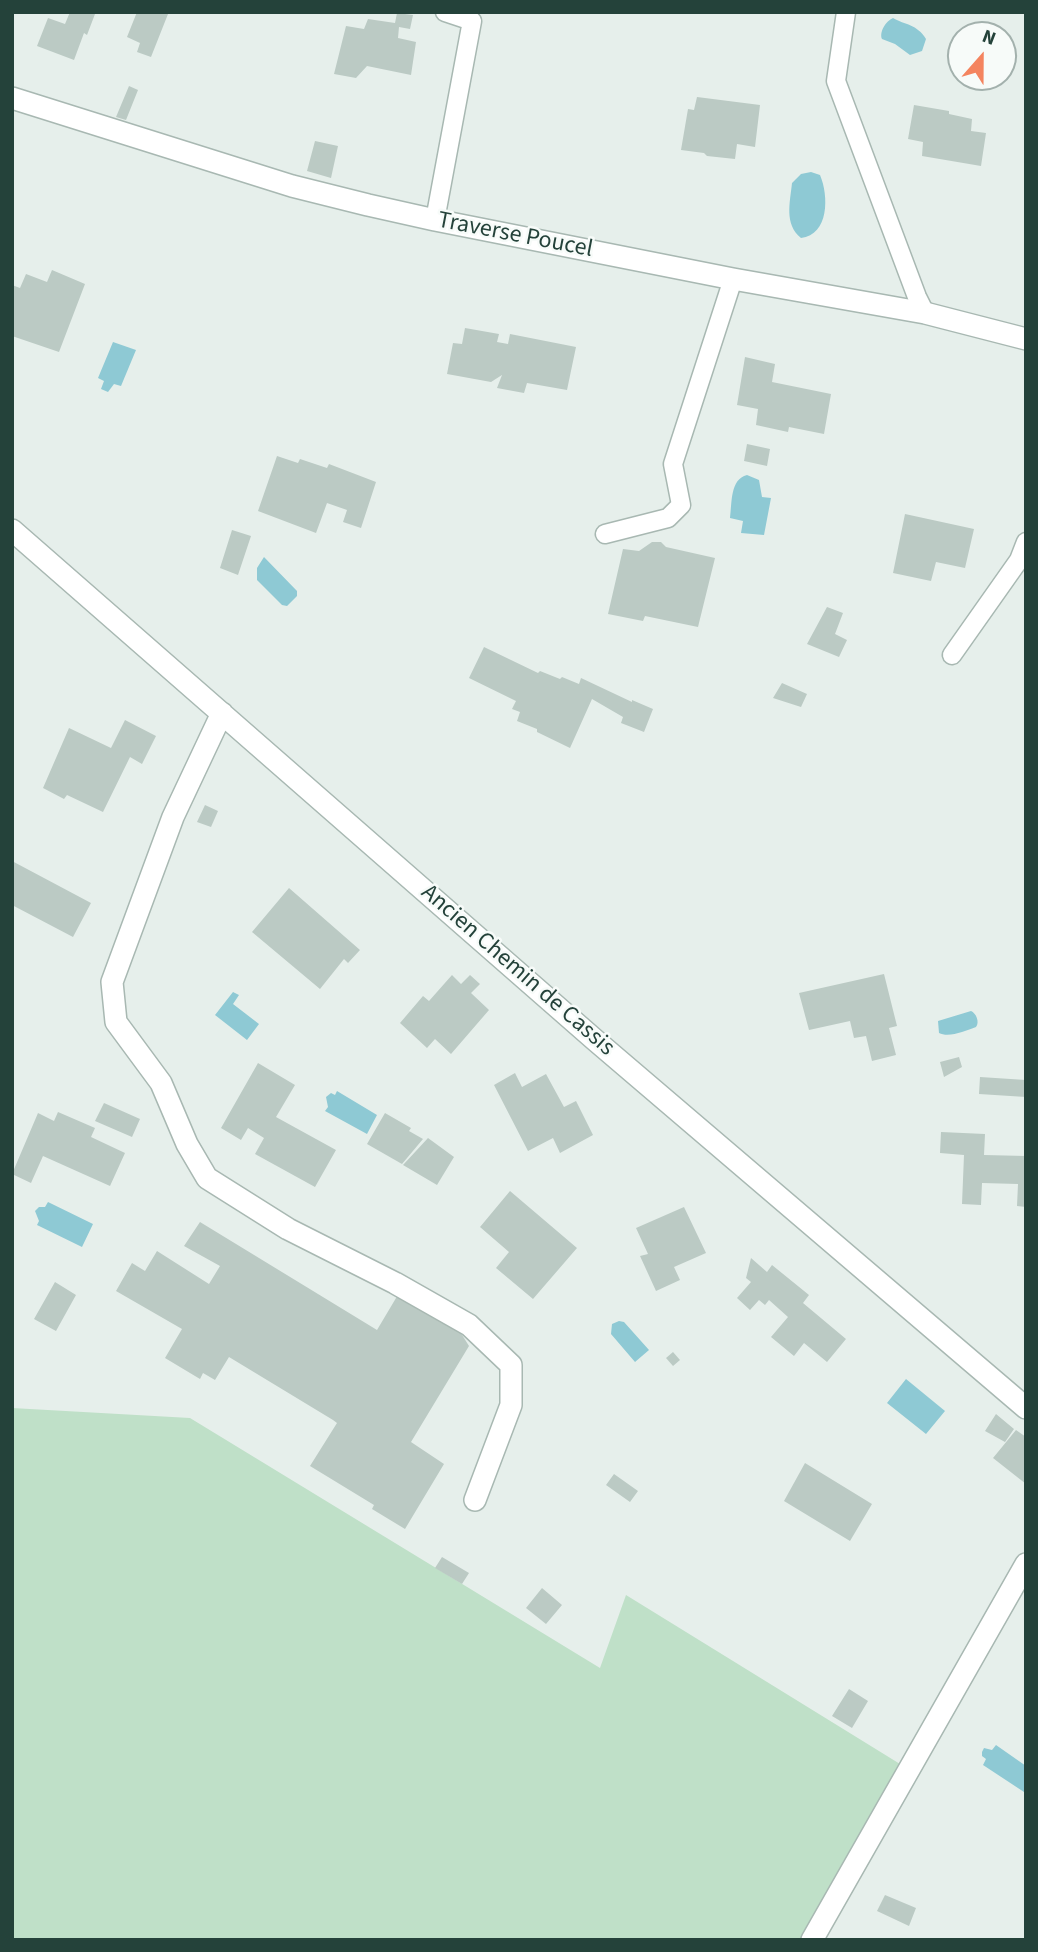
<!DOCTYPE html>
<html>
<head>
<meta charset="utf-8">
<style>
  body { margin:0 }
  #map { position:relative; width:1038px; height:1952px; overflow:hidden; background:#e6efeb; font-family:"Source Sans 3",sans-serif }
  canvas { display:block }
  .frame { position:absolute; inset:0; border:14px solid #24423a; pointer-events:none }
  .north { position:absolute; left:947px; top:21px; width:70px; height:70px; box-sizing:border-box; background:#f7fbf9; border:2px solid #a3b1ad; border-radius:50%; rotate:21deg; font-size:19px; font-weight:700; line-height:28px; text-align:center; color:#24423a }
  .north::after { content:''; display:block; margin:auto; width:24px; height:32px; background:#f4845f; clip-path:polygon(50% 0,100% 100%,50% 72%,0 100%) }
</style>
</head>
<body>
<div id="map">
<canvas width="1038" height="1952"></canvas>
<div class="frame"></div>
<div class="north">N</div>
</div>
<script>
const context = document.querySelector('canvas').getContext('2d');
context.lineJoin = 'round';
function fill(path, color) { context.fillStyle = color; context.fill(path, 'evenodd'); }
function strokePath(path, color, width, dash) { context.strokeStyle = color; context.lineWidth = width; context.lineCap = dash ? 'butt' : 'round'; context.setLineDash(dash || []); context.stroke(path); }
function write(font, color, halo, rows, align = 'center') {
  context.font = font + ' "Source Sans 3",sans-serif'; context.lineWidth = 5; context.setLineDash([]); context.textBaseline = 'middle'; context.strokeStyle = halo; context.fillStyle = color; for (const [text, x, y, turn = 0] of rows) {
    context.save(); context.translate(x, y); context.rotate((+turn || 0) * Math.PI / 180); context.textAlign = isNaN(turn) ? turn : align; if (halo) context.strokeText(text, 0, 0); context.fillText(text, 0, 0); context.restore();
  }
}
fill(new Path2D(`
  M12,1408l178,10 410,250 26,-73 287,177 -102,168h-799z`), '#bfe0c8');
fill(new Path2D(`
  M893,18c12,7 24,6 33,21l-4,12 -12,4 -15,-11 -13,-5c-3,-7 4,-18 11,-21z
  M811,172l9,3c9,21 9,60 -19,63 -17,-14 -11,-35 -9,-55l9,-9z
  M113,342l23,8 -15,36 -7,-2 -6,8 -7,-3 3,-8 -6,-3z
  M747,475l12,5 3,17 9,1 -7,37 -23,-2 2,-12 -13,-3c2,-15 0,-39 17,-43z
  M264,557l33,34v5l-10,10 -5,-1 -25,-25v-12z
  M233,992l6,3 -6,9 26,20 -12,16 -32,-25z
  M971,1011c5,2 9,11 5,16 -11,4 -27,11 -37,6l-1,-12z
  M337,1091l40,24 -10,19 -42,-23 3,-4 -2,-10 5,-4 4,2z
  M48,1202l45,22 -11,23 -45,-22 2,-4 -4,-10 4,-4h6z
  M619,1321l5,1 25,28 -14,12 -24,-28 1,-10z
  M906,1379l39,32 -19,23 -39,-31z
  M996,1745l30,21v23l-2,3 -41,-27 3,-6 -4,-3v-4l2,-4 8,2z`), '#8ec9d4');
fill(new Path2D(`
  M70,12l25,2 -8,21 -3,-2 -10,27 -37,-14 11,-28 17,6z
  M137,12l31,2 -17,43 -14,-5 3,-9 -13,-6z
  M397,13l16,2 -3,14 -11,-2 -1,11 18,4 -5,33 -44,-9 -11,12 -22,-4 12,-48 18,3 4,-10 27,4z
  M129,86l9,4 -12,30 -10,-3z
  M697,97l63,8 -5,42 -18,-3 -2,15 -28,-3 -3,-3 -23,-3 7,-41 6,1z
  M914,105l35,6v3l23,5 -1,12 15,2 -5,33 -59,-10 1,-14 -15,-3z
  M315,141l23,5 -7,32 -24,-7z
  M52,270l33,14 -26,68 -47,-16v-51l8,3 6,-14 21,8z
  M465,328l34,6 -2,8 11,2 2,-10 66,13 -9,43 -40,-7 -3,10 -27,-5 5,-13 -11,7 -44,-8 6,-31 9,1z
  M745,357l30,7 -3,18 59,12 -7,40 -35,-7 -1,5 -32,-7 2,-16 -21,-4z
  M747,444l23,5 -3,17 -23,-5z
  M277,456l21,7 2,-4 27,9 2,-4 47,18 -15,46 -18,-6 4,-12 -20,-7 -11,30 -58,-22z
  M905,514l69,15 -9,39 -29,-6 -5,19 -38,-8z
  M232,530l19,6 -13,39 -18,-7z
  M652,542h9l5,5 49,11 -17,69 -53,-11 -2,5 -35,-7 15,-65 16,2z
  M827,607l16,6 -8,21 12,6 -8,17 -32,-13z
  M484,647l54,26 2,-2 20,8 2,-2 17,7 2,-6 51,24v-2l21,9 -9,23 -23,-9 2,-6 -31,-18 -22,49 -33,-16v-3l-20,-8 3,-9 -8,-3 4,-8 -47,-23z
  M782,683l25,11 -6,13 -28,-9z
  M125,720l31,16 -14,28 -12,-7 -27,55 -36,-17 -3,4 -21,-11 26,-60 42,20z
  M205,805l13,6 -7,16 -14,-5z
  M12,861l79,42 -18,34 -61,-32z
  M289,888l71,62 -12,13 -4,-4 -24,30 -68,-57z
  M884,974l13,52 -8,2 7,27 -24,6 -6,-25 -12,2 -4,-17 -41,9 -10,-37z
  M452,975l9,9 9,-9 10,9 -9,9 18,17 -38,44 -16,-15 -8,9 -27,-25 23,-27 6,5z
  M959,1057l3,10 -18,10 -4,-15z
  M258,1063l37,22 -19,32 60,33 -21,37 -60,-33 9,-16 -16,-10 -7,12 -20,-12z
  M515,1073l7,14 24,-13 18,33 12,-6 17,34 -33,18 -7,-15 -25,13 -34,-66z
  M980,1077l46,3v17l-47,-3z
  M104,1103l36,16 -8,18 -37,-16z
  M58,1112l37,16 -4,9 34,16 -15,33 -67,-30 -12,27 -19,-9 26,-61 16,8z
  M385,1113l26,15 -2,3 14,8 -21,25 -35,-20z
  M941,1132l44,2 -1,21 42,1v51l-9,-1 1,-22 -36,-1 -1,22 -19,-1 2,-49 -24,-2z
  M428,1138l26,19 -17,28 -34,-20z
  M510,1191l67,57 -44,51 -37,-31 13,-16 -29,-25z
  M684,1207l22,46 -32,14 6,13 -24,11 -16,-35 8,-2 -12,-26z
  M200,1222l177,108 22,-37 60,37 10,16 -58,96 33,22 -39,65 -33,-20 2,-4 -64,-39 27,-43 -4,-3 -104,-63 -14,23 -12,-7 -3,6 -35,-21 17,-29 -66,-38 16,-28 13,8 12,-20 52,33 11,-18 -36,-20z
  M751,1258l16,14 5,-7 37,30 -6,8 43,36 -19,23 -23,-19 -10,13 -23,-19 17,-20 -19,-17 -4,5 -6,-5 -9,10 -13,-12 14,-16 -5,-4z
  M55,1282l21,13 -20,36 -22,-12z
  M673,1352l7,8 -7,6 -7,-8z
  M996,1414l18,15 -9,13 -20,-11z
  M1016,1430l10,7v47l-33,-26z
  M805,1463l67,41 -22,37 -66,-40z
  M614,1474l24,17 -8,11 -24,-17z
  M442,1557l27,16 -7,11 -27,-16z
  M542,1588l20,17 -16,19 -20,-16z
  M849,1689l19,12 -16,27 -20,-12z
  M885,1895l31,13 -7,18 -32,-15z`), '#bbcac4');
const lane = new Path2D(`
  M846,12l-10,69 81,216 8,16
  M435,220l37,-199 -27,-9
  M605,534l63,-16 13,-13 -8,-41 60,-185
  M952,655l67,-95 7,-18`);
const street = new Path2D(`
  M12,98l280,88 76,19 67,15 298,59 192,34 101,26
  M12,530l583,510 431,368
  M222,713l-49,104 -61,165 4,40 45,61 26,61 20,34 81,51 107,54 74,42 42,40v40l-36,95
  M812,1940l214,-376`);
strokePath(lane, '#a8b8b2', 21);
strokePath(street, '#a8b8b2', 24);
strokePath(lane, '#fff', 18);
strokePath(street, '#fff', 21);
write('24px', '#24423a', '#f7fbf9', [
  ["Traverse Poucel",515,236,11],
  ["Ancien Chemin de Cassis",517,971,41]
]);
</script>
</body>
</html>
